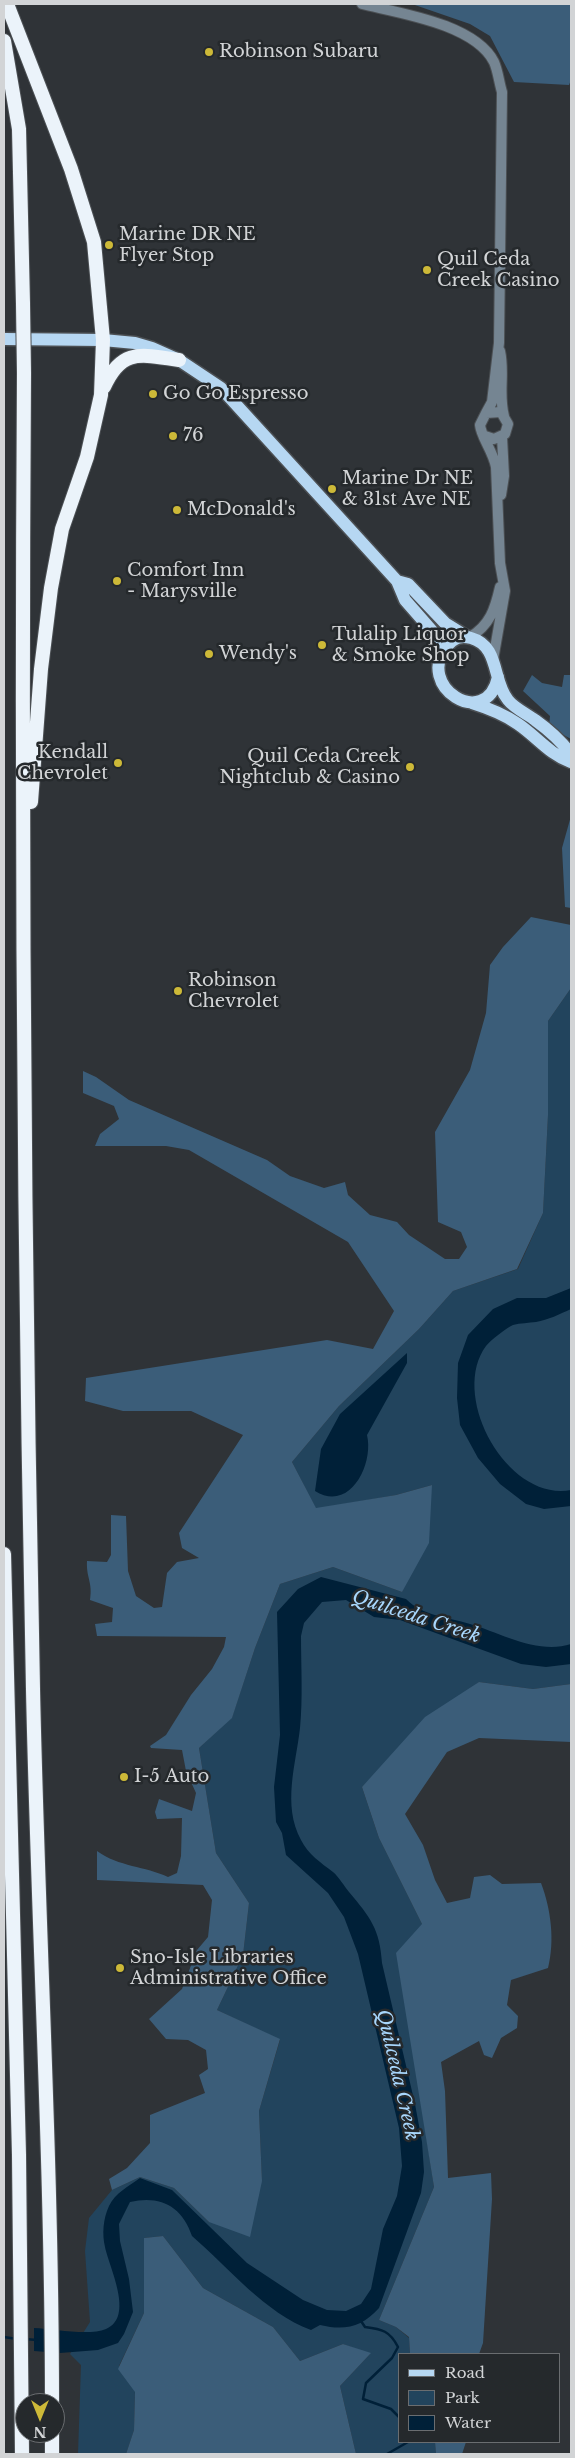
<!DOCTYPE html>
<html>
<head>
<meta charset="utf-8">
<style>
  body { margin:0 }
  #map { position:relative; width:575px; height:2458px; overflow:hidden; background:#2f3337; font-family:"Libre Baskerville",serif }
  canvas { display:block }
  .frame { position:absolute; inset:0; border:5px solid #d2d4d6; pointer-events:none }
  .legend { position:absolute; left:398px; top:2353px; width:162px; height:90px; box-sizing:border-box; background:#25292c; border:1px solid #6a6d70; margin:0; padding:6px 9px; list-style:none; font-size:15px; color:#d2d4d6 }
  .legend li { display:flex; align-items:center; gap:10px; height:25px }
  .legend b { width:25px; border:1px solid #6a6d70 }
  .north { position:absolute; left:15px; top:2393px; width:50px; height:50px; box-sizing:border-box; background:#25292c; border:1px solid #6a6d70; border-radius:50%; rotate:180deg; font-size:14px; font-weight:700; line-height:20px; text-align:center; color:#d2d4d6 }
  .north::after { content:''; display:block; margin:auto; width:18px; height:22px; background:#cdb938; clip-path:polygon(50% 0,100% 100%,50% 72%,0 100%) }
</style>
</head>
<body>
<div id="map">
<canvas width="575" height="2458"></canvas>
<div class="frame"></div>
<ul class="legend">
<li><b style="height:6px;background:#b6d7f2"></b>Road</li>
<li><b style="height:14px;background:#22445d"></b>Park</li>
<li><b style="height:14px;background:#002038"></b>Water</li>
</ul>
<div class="north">N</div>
</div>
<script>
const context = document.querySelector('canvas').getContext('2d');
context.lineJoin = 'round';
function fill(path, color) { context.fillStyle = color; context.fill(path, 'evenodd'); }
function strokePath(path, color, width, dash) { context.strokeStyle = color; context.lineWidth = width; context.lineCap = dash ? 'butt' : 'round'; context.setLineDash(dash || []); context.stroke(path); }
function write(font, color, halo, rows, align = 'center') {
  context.font = font + ' "Libre Baskerville",serif'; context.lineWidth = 5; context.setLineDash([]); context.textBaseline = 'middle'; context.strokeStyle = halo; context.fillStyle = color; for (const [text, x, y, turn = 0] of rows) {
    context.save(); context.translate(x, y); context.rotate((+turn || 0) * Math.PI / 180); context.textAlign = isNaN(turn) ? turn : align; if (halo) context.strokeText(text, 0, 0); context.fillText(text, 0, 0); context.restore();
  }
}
fill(new Path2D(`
  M571,988v696l-38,5 -54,-7 -117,105 17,51 43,86 -1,177 13,86 -55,133 17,7 13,11 1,16h-11v88h36l1,12h-80l-16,-68 30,-32 -27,-10 -43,17 -27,-34 -70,-39 -40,-52 -19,2v75l-25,53 16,25 -1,39 -8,24h-48l3,-89 -11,-11 20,-32 -5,-71 4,-33 23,-28 28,-13 34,11 35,34 53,-41 -3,-70 21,-71 -63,-30 26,-55 6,-52 -33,-50 -17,-105 33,-31 23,-69 25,-64 53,-17 69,25 30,-107 -36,10 -80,14 -24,-47 47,-56 80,-77 34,-38 65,-22 25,-56 5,-98v-94z`), '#22445d');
fill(new Path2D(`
  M412,4h159v76l-2,5 -55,-3 -24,-46 -20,-12z
  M532,675l10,8 20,4 2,-12h7v64l-22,-12 1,-11 -27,-25z
  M571,816v92l-6,-1 -3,-59z
  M531,917l40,8v63l-23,33v94l-5,98 -26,56 -64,22 -34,38 -80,77 -47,56 24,46 80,-13 36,-10 -3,58 -27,49 -69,-25 -53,17 -25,64 -23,70 -33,30 17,105 33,50 -6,52 -26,55 63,29 -21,72 3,70 -12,56 -41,-15 -35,-34 -34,-11 -28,13 -3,-11 18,-11 23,-25v-28l55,-22 -6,-18 9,-6 -2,-19 -18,-10 -22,-1 -17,-20 33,-30 15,-39 11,-13 4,-37 -9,-15 -106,-5v-29c22,16 48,15 71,26l9,-4 4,-17 1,-38 -25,1 -2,-7 4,-13 33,12 4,-18 -10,-22 -4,-21 -31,-2 -1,-2 16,-11 25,-40 21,-26 12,-22 2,-10 -129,-1 -2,-12 17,-2 1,-14 -23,-8c3,-18 -4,-22 -3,-39l20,1 4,-7v-40l15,1 2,55 8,25 18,12 8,-1 5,-34 10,-11 22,-4 -17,-10 -3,-15 64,-98 -52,-24h-68l-38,-10 1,-23 241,-38 46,9 21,-38 -46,-69 -159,-92 -23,-4h-71l5,-12 19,-15 -5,-13 -31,-13v-22l13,6 33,23 138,60 23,16 34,12 21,-6 3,13 22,20 27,7 12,13 36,24h14l8,-12 -6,-15 -23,-10 -3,-90 35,-62 16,-57 4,-48 13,-18z
  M479,1682l54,7 38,-5v58l-92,-4 -32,14 -42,62 18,31 12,35 12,23 23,-5 4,-21 16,-2 12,9 39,-1c10,26 14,58 7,85l-37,12 -4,25 11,11 -1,12 -16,10 -9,20 -8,-3 -5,-14 -38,21 4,29 3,87 43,-5 1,26 -9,144 -4,11h-69l-1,-17 -13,-10 -17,-7 55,-133 -38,-234 26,-29 -43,-86 -17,-51 63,-70z
  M163,2236l40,52 70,39 27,34 43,-17 28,9 -31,33 16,68h-230l8,-24 1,-38 -17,-23 26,-56v-75z
  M435,2442h31l-4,12h-26z`), '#3b5d79');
fill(new Path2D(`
  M571,1288v21c-11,5 -23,11 -35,13 -7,1 -16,1 -23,3 -7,3 -22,15 -27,21 -37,50 21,156 85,144v16l-27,3 -18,-5 -26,-20 -22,-26 -18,-33 -3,-27 1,-35 10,-28 25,-26 24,-11h29z
  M407,1353v10l-40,72c7,29 -17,78 -52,56l6,-42 19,-35z
  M321,1577l85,22c17,17 41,18 64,25 31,9 68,31 101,20v20l-25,3 -25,-3 -121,-44 -26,-3 -28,-17 -24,2 -18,21 -3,13c0,31 2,62 -1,92 -4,36 -18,77 1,112 7,14 20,23 32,32 6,5 11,14 16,20 21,25 31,37 33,71l33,141 7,38 2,30 -3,21 -42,115c-17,19 -34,23 -59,17l-9,5c-46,-17 -82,-62 -119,-94 -10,-30 -32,-41 -62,-34l-11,22 1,17 9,38 4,33 -9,22 -6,9 -20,7 -38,3 -26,-2v-23c20,1 55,8 72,1 29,-12 3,-62 -1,-82 -3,-13 -2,-28 4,-41 6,-13 20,-20 31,-28l32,12 75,73 56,37 24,10 19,1 15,-7 10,-15 12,-60 14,-33 5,-30 -3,-38 -41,-174 -14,-37 -16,-24 -42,-38 -4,-22 -6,-11 -2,-35 6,-52 -3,-123 21,-23z`), '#002038');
strokePath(new Path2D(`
  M361,2321l4,6c17,2 25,4 33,20l-6,11 -26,25 -3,16 28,10 8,8
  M4,2337l13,2
  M25,2339l12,1
  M387,2454l21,-12`), '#002038', 2.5);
const minor = new Path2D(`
  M362,4c37,9 113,20 132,58 4,9 5,20 8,30l-3,251 -7,59 -6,11
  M500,351c5,22 -2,43 4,65
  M485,436l9,3 11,-5 3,-10 -7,-12 -15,1 -6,12c1,12 13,26 16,42l4,96 5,28 -12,69
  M501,495l3,-19 -2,-39
  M470,637c20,-12 25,-28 30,-50`);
const major = new Path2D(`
  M4,339l99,1 32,3 17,5 27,12 42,28 176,193 8,19 28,32 6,29
  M397,581l11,3 37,39 21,13
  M498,677c-12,55 -84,9 -51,-31 7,-8 14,-11 24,-8 29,8 21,43 37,62 6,8 19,14 27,20 14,10 26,21 36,34
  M472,703c16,5 32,11 46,21 19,13 31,30 53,38`);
const highway = new Path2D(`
  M7,4l64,165 23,73 9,98 -2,55 -14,62 -25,72 -11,59 -10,81 -10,133
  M4,41l15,88 4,175
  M24,373c-3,439 0,878 9,1316 5,238 19,476 19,714
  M104,387c18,-40 38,-32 75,-27
  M4,1554l15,601 3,299
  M52,2433v21`);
strokePath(minor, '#4c5054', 12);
strokePath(major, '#4c5054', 15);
strokePath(highway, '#4c5054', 16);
strokePath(minor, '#758592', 10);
strokePath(major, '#b6d7f2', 12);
strokePath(highway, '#ebf3fa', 14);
const highwayBridge = new Path2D(`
  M23,304l1,69`);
strokePath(highwayBridge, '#4c5054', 16, []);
strokePath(highwayBridge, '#ebf3fa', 14);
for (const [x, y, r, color] of [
  [209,52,5,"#cdb938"],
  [109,245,5,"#cdb938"],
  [427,270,5,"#cdb938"],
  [153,394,5,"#cdb938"],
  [173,436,5,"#cdb938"],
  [332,489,5,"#cdb938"],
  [177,510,5,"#cdb938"],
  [117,581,5,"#cdb938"],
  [322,645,5,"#cdb938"],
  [209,654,5,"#cdb938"],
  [118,763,5,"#cdb938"],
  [410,767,5,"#cdb938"],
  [178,991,5,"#cdb938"],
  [124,1777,5,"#cdb938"],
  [120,1968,5,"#cdb938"]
]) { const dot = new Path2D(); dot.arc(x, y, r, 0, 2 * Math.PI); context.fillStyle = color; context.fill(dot); strokePath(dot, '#25292c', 2); }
write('18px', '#d2d4d6', '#25292c', [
  ["Robinson Subaru",219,52],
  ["Marine DR NE",119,235],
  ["Flyer Stop",119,256],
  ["Quil Ceda",437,260],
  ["Creek Casino",437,281],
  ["Go Go Espresso",163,394],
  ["76",183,436],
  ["Marine Dr NE",342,479],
  ["& 31st Ave NE",342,500],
  ["McDonald's",187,510],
  ["Comfort Inn",127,571],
  ["- Marysville",127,592],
  ["Tulalip Liquor",332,635],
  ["& Smoke Shop",332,656],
  ["Wendy's",219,654],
  ["Kendall",108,753,"right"],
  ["Chevrolet",108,774,"right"],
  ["Quil Ceda Creek",400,757,"right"],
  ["Nightclub & Casino",400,778,"right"],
  ["Robinson",188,981],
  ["Chevrolet",188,1002],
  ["I-5 Auto",134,1777],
  ["Sno-Isle Libraries",130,1958],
  ["Administrative Office",130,1979]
], 'left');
write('italic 19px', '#a8d7fd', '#25292c', [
  ["Quilceda Creek",416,1617,18],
  ["Quilceda Creek",397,2075,77]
]);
</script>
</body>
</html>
